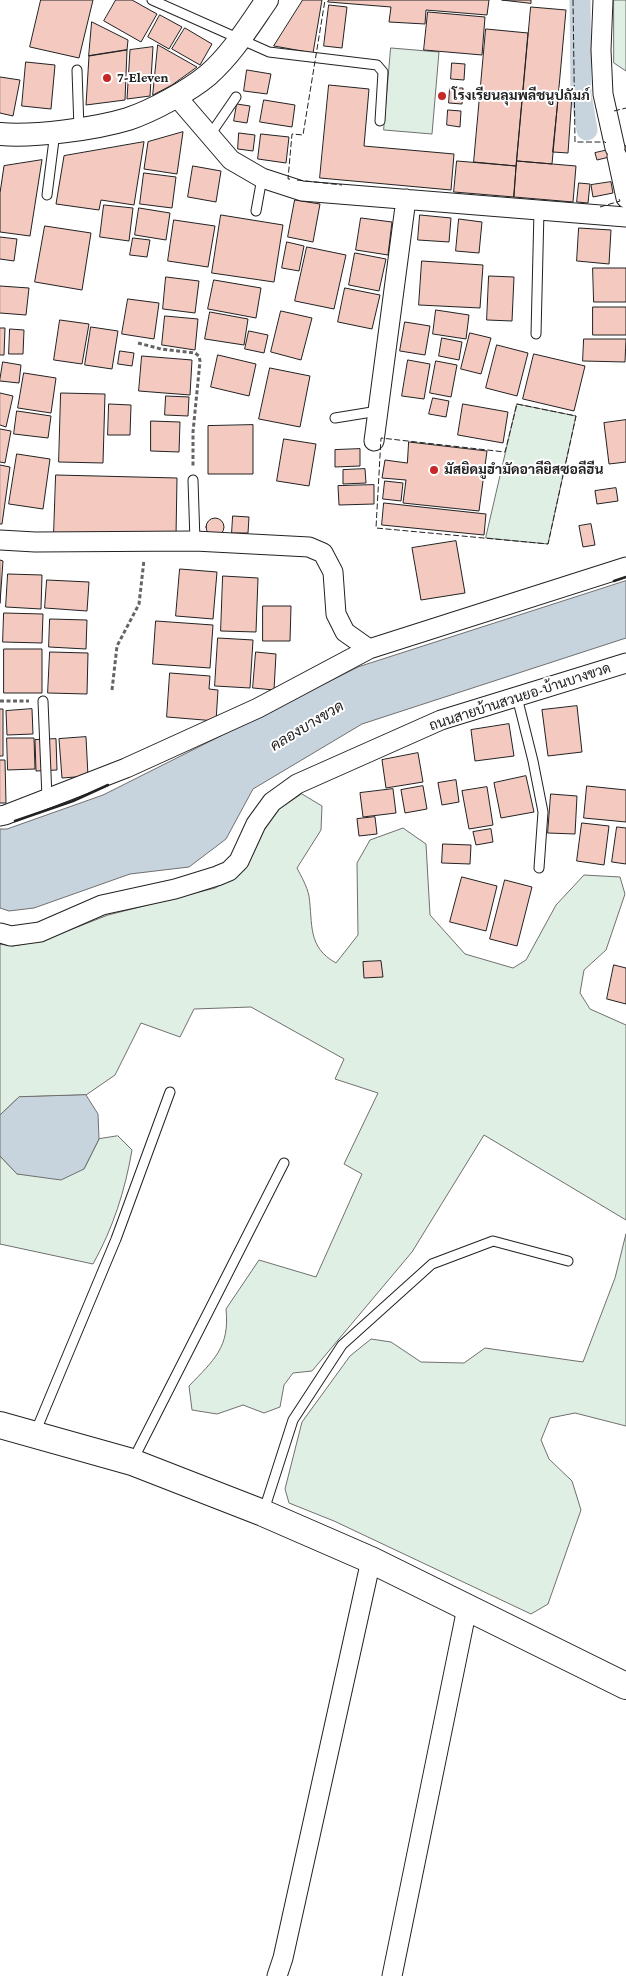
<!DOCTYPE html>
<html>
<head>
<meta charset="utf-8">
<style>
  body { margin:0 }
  canvas { display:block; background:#fff }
</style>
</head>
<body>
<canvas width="626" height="1976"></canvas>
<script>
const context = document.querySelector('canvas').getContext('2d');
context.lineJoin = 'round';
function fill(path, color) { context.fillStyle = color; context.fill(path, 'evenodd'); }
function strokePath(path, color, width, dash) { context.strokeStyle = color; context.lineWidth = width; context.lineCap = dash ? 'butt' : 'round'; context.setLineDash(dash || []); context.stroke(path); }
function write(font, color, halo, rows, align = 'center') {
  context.font = font + ' "Crimson Pro",Sarabun,serif'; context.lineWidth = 4; context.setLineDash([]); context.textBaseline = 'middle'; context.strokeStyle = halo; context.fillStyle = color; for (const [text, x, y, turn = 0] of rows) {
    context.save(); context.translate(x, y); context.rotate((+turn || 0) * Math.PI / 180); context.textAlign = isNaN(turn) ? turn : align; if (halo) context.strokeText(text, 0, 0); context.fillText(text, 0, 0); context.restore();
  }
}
const green = new Path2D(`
  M614,0h12v71l-12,-8z
  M391,48l48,4 -7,82 -48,-4z
  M517,404l59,12 -28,128 -62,-6z
  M302,794l20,12 -1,24 -24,38c4,8 10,18 12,28 4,28 -2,51 27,67l22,-28 -1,-72 13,-23 33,-12 23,16 4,71 35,39 48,14 13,-8 30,-55 28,-30 36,2 5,17 -19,56 -22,20 -4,23 10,16 36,16v195l-142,-85 -72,117 -100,119 -19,2 -9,12 -4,22 -16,6 -21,-8 -26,9 -25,-4 -3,-24c25,-26 41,-39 37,-77l33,-49 57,17 46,-103 -18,-10 34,-71 -43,-14 9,-20 -93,-52 -57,2 -14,28 -39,-14 -26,52 -29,20 -67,2 -19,18v-171l13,2 31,-6 64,-25 107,-27 21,-12 16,-20 12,-26 14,-20z
  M118,1136l14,14c-7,41 -19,78 -39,114l-93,-20v-88l17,18 67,-5 15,-30z
  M626,1234v192l-51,-13 -25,5 -9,22 8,19 23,22 9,29 -33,94 -17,10 -197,-93 -45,-18 -4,-14 17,-67 48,-66 21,-17 20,3 30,20 43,1 21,-15 98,14 32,-84z`);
fill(green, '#e0efe3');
strokePath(green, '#6f6f6f', 1);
const water = new Path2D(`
  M626,581v57l-264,86 -109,65 -27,50 -37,28 -59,7 -96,34 -25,3 -9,-3v-79h7l96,-34 255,-128z
  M86,1095l12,19 1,25 -15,30 -23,11 -44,-6 -17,-18v-41l19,-18z`);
fill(water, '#c7d3dd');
strokePath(water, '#6f6f6f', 1);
strokePath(new Path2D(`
  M580,0l1,94 6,36`), '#c7d3dd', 21);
const building = new Path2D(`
  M41,0h52l-14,58 -49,-11z
  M116,0h16l25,14 -16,28 -37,-21z
  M303,0h19l-9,53 -39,-7z
  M329,0h160l-2,15 -61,-5 -1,14 -36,-2 2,-15 -63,-5z
  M502,0h29v3z
  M329,5l18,2 -5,41 -18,-2z
  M531,7l35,3 -14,154 -35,-3z
  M428,12l57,5 -3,38 -58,-5z
  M160,15l22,12 -13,22 -21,-12z
  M92,22l36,18 -1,10 -38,6z
  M185,28l27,16 -12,21 -28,-16z
  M486,29l42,4 -12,133 -42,-4z
  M158,45l39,22 -25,18 -19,10z
  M153,47l-3,49 -23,3 3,-49z
  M127,50l-2,50 -39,5 3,-49z
  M26,62l29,3 -4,44 -29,-3z
  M452,63l13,1 -1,16 -13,-1z
  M247,70l24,4 -4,20 -23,-3z
  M0,77l20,3 -7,36 -13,-3z
  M329,85l40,4 -5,57 90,8 -3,36 -131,-12z
  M450,88h13l-1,16 -13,-1z
  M559,94l13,1 -4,58 -15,-1z
  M264,100l31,5 -3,22 -32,-5z
  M237,104l13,2 -3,17 -13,-2z
  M448,110l13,1 -1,16 -13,-2z
  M183,132l-6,42 -33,-5 4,-27z
  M239,133l16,2 -2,16 -15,-2z
  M261,134l28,3 -3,26 -28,-4z
  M144,142l-10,63 -33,-5 -2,10 -43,-6 8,-48z
  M626,146v7l-29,7 -2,-7z
  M42,160l-12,76 -30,-4v-39l4,-27z
  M457,161l59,5 -2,31 -60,-5z
  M517,161l59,5 -3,36 -59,-5z
  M193,166l28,5 -5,31 -28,-5z
  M144,173l32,4 -4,31 -32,-4z
  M611,182l2,11 -20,4 -2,-12z
  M579,183l11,1 -2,19 -11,-1z
  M295,200l25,4 -7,38 -25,-5z
  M104,205l29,3 -4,33 -29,-4z
  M139,208l31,5 -4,27 -31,-5z
  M221,215l62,10 -9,57 -62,-9z
  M420,215l31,3 -2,24 -31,-2z
  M361,218l31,4 -4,33 -32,-5z
  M459,219l23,3 -3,31 -23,-2z
  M174,220l41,6 -7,41 -40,-6z
  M45,226l46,7 -9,57 -47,-8z
  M579,228l32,2 -2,34 -32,-3z
  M0,237l17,2 -3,22 -14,-2z
  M133,238l17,2 -3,17 -17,-2z
  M287,242l17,4 -5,25 -17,-3z
  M307,247l39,8 -12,54 -39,-8z
  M355,253l31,6 -7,32 -30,-6z
  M422,261l61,4 -3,43 -61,-3z
  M593,268h33v34h-32z
  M489,276l25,1 -2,44 -25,-1z
  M166,277l33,4 -4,32 -32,-4z
  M214,280l47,8 -5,30 -48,-9z
  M0,286l29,2 -3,27 -26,-2z
  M345,288l35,7 -8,34 -34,-7z
  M128,299l31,4 -5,36 -32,-5z
  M593,307h33v28h-33z
  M436,310l33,5 -3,24 -33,-5z
  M281,311l31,7 -11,42 -30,-8z
  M210,312l38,7 -4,26 -39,-6z
  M165,316l33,3 -3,31 -33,-5z
  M60,320l29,4 -7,40 -28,-4z
  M405,322l25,4 -5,29 -25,-4z
  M91,327l27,4 -6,38 -27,-4z
  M0,328h5l-1,27h-4z
  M10,329l14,1 -1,24h-14z
  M249,331l19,4 -4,18 -19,-4z
  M470,333l21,5 -10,36 -20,-5z
  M442,338l20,4 -3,18 -20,-4z
  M584,339h42l-1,23 -42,-1z
  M497,345l31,8 -11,43 -31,-8z
  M120,351l14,2 -2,13 -14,-2z
  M534,354l51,12 -11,45 -51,-12z
  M218,355l38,9 -7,32 -38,-9z
  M142,356l50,4 -2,35 -51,-4z
  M408,360l22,4 -6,35 -22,-3z
  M436,361l21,4 -6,32 -21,-4z
  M3,362l18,3 -2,18 -19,-2z
  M270,368l40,8 -10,51 -41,-8z
  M24,373l32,5 -5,35 -33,-5z
  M0,393l13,3 -7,31 -6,-2z
  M61,393l44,1 -2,69 -44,-1z
  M166,396l23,1 -1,19 -23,-1z
  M433,398l16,3 -3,16 -17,-3z
  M109,404l22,1 -1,30h-22z
  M463,404l45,8 -5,31 -45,-8z
  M17,411l34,5 -3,22 -34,-4z
  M626,420v42l-17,2 -5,-41z
  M151,421l29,1 -1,30 -28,-1z
  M253,425v49h-45v-48z
  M0,429l11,2 -6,32 -5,-1z
  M284,439l32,5 -7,42 -32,-5z
  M409,442l78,9 -8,60 -76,-8 3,-23 -24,-2 3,-18 22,3z
  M360,449v17l-25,1v-17z
  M17,454l33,5 -7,50 -34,-5z
  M0,465l10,2 -8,57h-2z
  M365,469l1,14 -23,1v-14z
  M56,475l121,3 -1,58 -122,-3z
  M385,481l18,2 -2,18 -18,-2z
  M374,485v19l-35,1 -1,-19z
  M616,488l2,13 -21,3 -2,-13z
  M384,503l102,11 -2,21 -102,-10z
  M233,516l16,1 -1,16h-16z
  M206 527a9 9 0 1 1 18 0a9 9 0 1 1-18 0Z
  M591,524l4,21 -12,2 -4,-21z
  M456,541l9,52 -44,7 -9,-52z
  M0,560l3,1 -3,42z
  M180,569l37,3 -4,47 -37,-3z
  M8,574l34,1 -1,34 -35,-2z
  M223,576l35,2 -2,54 -35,-1z
  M47,580l42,2 -2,29 -42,-3z
  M263,606h28l-1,35h-27z
  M4,613l39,1 -1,29 -39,-1z
  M50,619l37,1 -1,29 -37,-2z
  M156,621l57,4 -3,43 -57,-4z
  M218,638l35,2 -3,48 -35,-2z
  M4,649h38v44h-38z
  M50,652l38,1 -1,41 -39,-1z
  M256,652l20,2 -2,36 -21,-2z
  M170,673l40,3 -1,13 9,1 -2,31 -49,-4z
  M577,706l5,46 -34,4 -6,-46z
  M0,709h3v47h-3z
  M32,709l1,25 -26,1 -1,-24z
  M509,724l5,32 -39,5 -4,-31z
  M86,737l2,39 -26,2 -3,-39z
  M7,738h27l1,31 -27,1z
  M56,739l1,31 -21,1 -1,-31z
  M418,753l5,29 -37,6 -4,-28z
  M0,760h5l1,43h-6z
  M526,776l8,36 -33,6 -7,-35z
  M456,780l3,22 -17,3 -4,-22z
  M423,786l4,23 -22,4 -4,-23z
  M587,786l39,4v32l-42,-4z
  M487,787l6,38 -24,4 -7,-38z
  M393,789l3,24 -33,4 -3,-24z
  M551,794l26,2 -2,38 -27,-1z
  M375,817l2,17 -18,2 -2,-17z
  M582,823l27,3 -5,39 -27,-4z
  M617,827l9,1v36l-14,-2z
  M491,829l2,13 -17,3 -3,-13z
  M443,844l28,1 -1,19 -28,-1z
  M462,877l35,9 -11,45 -36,-9z
  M505,880l27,7 -15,59 -27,-7z
  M381,961l2,16 -19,1 -1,-16z
  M614,965l12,3v36l-19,-5z`);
fill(building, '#f3c9c0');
strokePath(building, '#222', 1);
const service = new Path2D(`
  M152,0l117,52 108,13 6,7 -3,49
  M77,70l2,59
  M210,135l26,-38
  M47,195l8,-63
  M256,211l6,-33
  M536,334l3,-123
  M335,418l43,-7
  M193,480l2,61
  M517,697l16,64 10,51 -4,56
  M43,701l4,97
  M35,1433l81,-194 54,-147
  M133,1460l151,-297
  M264,1510l29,-90 49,-75 90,-81 61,-23 75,20`);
const minor = new Path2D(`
  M603,0l-2,50 2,44 12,54
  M176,96l55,64 31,18 40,13 324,26
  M617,156l9,42
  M374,441l32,-242
  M0,540l35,2 160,-1 114,6 14,6 10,19 3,42 9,18 24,17
  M0,816l5,-1 121,-47 132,-60 111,-59 257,-82
  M0,933l11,3 29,-4 62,-27 73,-16 42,-13 12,-5 10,-10 17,-37 16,-22 25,-18 144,-64 185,-57
  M277,1976l6,-18 88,-398
  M392,1976l75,-368`);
const tertiary = new Path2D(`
  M0,134c34,3 95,-5 128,-15 24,-8 61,-28 80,-44 24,-21 41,-49 59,-75`);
const secondary = new Path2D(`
  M0,1425l132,37 131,51 108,47 255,126`);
strokePath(service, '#222', 11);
strokePath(minor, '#222', 21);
strokePath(tertiary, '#222', 24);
strokePath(secondary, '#222', 28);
strokePath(new Path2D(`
  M138,343l23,6 34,4 4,3 1,5 -7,71v35
  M112,690l5,-44 22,-42 5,-44
  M0,701h29`), '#646464', 3, [4, 2.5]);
strokePath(service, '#fff', 9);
strokePath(minor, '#fff', 19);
strokePath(tertiary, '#fff', 22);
strokePath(secondary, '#fff', 26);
strokePath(new Path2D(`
  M573,0l2,142h30l1,1
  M614,111l12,-3
  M290,179h-2l4,-45 11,1 22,-135
  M297,180l45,5
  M600,207l20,-6 -1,-2
  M517,404l59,12 -28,128 -172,-16 5,-90 124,14z`), '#222', 1, [6, 2.5]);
strokePath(new Path2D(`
  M614,581l12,-4
  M15,821l58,-20 35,-16`), '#222', 2.5);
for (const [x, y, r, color] of [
  [107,78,5,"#c62828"],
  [442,96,5,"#c62828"],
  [434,470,5,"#c62828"]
]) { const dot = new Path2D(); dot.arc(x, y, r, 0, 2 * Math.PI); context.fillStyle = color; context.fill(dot); strokePath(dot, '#fff', 2); }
write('bold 14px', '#222', '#fff', [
  ["7-Eleven",117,78],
  ["โรงเรียนลุมพลีชนูปถัมภ์",452,96],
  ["มัสยิดมูฮำมัดอาลียิสซอลีฮีน",444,470]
], 'left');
write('14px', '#222', '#fff', [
  ["ถนนสายบ้านสวนยอ-บ้านบางขวด",520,697,-18]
]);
write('italic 15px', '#222', '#fff', [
  ["คลองบางขวด",307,726,-31]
]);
</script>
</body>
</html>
